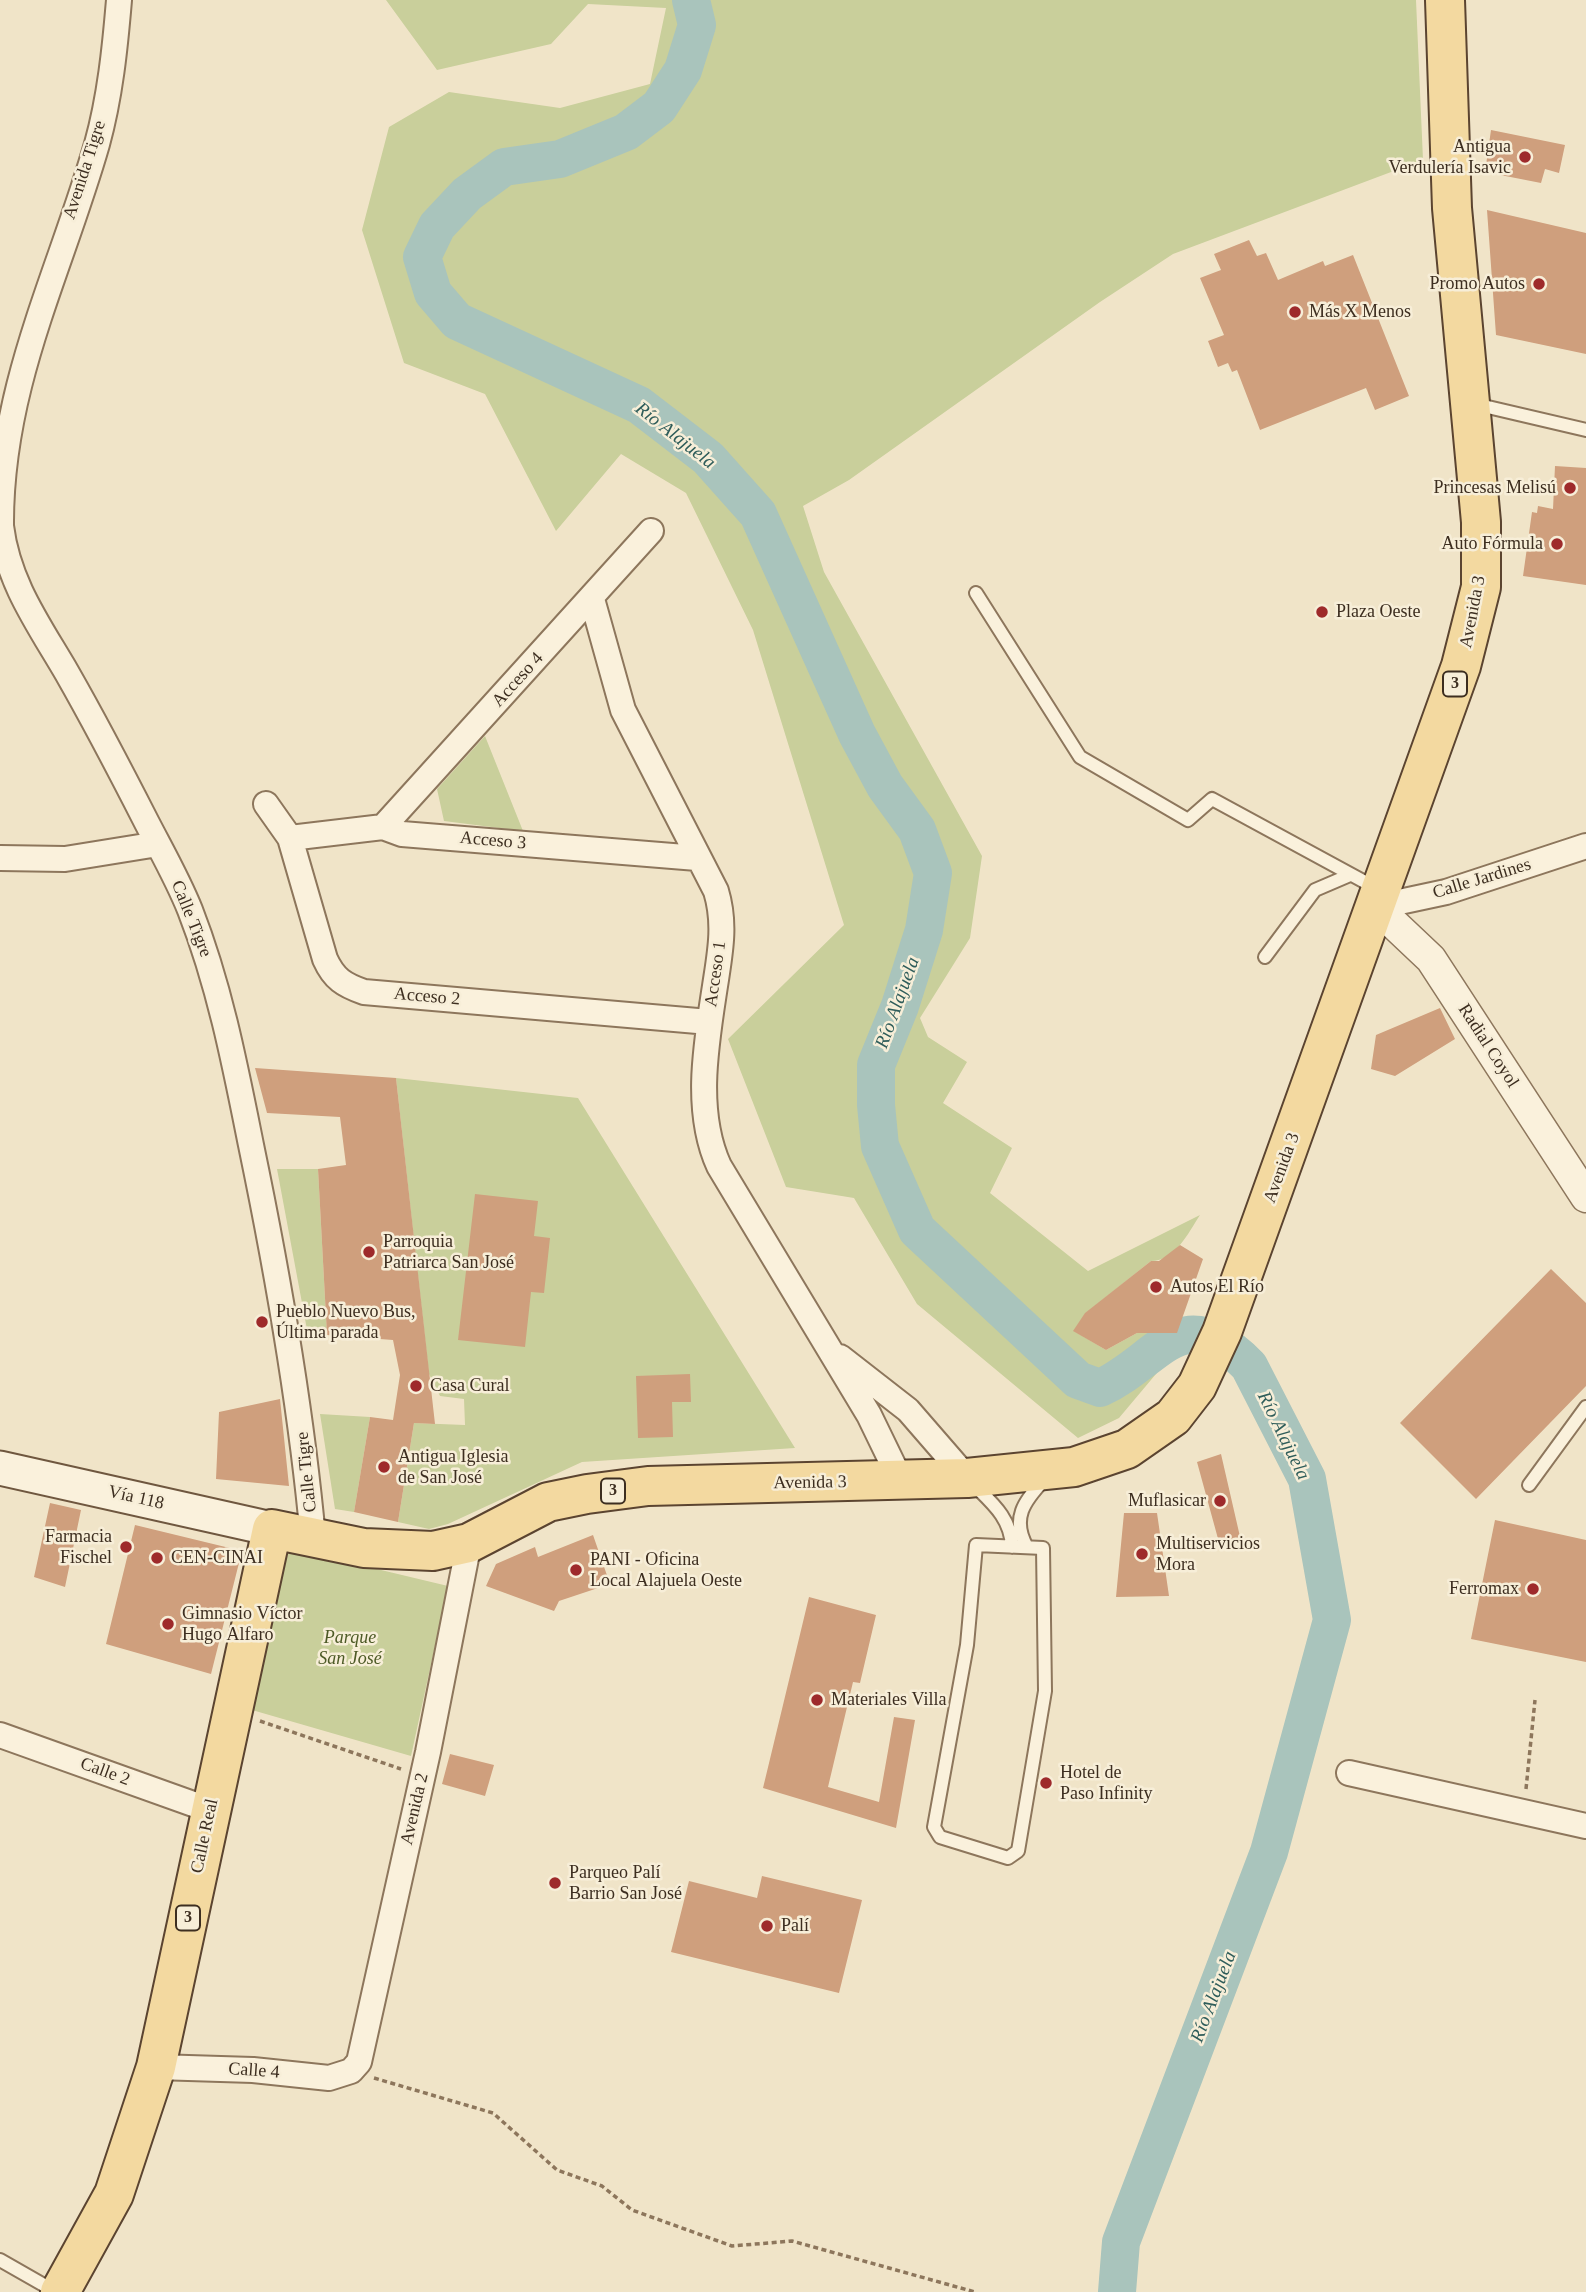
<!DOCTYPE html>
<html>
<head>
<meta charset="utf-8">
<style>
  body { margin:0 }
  canvas { display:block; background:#f0e4c8 }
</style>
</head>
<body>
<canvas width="1586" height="2292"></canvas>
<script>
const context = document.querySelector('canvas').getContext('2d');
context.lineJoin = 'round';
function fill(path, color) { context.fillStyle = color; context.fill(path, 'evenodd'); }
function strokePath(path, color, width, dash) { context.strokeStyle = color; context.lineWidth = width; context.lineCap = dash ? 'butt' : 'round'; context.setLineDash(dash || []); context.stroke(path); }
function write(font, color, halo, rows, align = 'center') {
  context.font = font + ' "Times New Roman",serif'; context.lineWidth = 5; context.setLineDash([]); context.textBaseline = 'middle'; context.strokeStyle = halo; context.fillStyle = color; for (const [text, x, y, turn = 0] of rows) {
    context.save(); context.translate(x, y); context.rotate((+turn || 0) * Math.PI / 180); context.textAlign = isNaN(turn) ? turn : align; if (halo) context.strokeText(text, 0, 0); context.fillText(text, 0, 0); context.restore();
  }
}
fill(new Path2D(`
  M386,0h1030l7,160 -250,94 -73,48 -251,178 -46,26 21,66 158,284 -12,82 -50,80 8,19 39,25 -24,41 69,45 -22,45 98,78 112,-56c-11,17 -25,46 -49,46l-65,52 -12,18 32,19 31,-17 61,-9 -79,94 -41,20 -161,-134 -63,-106 -68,-11 -58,-148 116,-114 -91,-295 -67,-137 -65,-39 -65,77 -71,-137 -81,-31 -42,-133 27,-103 60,-35 111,16 90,-24 16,-76 -78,-4 -37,40 -114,26z
  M485,736l38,95 -79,-10 -7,-32z
  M396,1078l182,20 217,350 -213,14 -134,62 -19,5 -31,-7 16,-99 51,2 -1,-26 -24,-3 -11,-22z
  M277,1169h41l9,166h-19z
  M320,1414l50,3 -16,95 -19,-3z
  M289,1548l159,38 -37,170 -159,-46z`), '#c9cf9b');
strokePath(new Path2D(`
  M691,0l6,25 -14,45 -24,37 -33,25 -66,27 -56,8 -37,27 -30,32 -15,31 11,36 24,28 182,84 69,53 50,56 99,220 28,52 32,44 16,43 -9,57 -24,76 -24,59v40l4,41 37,84 161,150 22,8c60,-27 80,-92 149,-22l58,113 25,141 -63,232 -148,390 -4,50`), '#a9c4bc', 38);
fill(new Path2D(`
  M1491,130l74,15 -6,28 -14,-4 -4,14 -56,-11z
  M1487,210l99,23v121l-90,-19z
  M1249,240l8,16 9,-3 12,27 45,-19 2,5 28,-11 56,141 -34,14 -9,-22 -106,42 -23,-60 -5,2 -4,-9 -10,4 -10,-26 16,-6 -24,-57 21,-8 -7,-16z
  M1555,466l31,2v117l-63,-9 9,-64 5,1 1,-7 15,3z
  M1440,1008l15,31 -60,37 -24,-7 5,-34z
  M255,1068l141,10 39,346 -21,-1 -16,99 -44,-10 16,-95 23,3 7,-45 -7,-35 -66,-5 -9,-166 28,-4 -6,-48 -73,-4z
  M475,1194l63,7 -4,35 16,2 -6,55 -13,-1 -6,55 -67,-7z
  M1180,1245l23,14 -26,74h-40l-31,17 -33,-19 12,-18 66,-52h8z
  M1551,1269l35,34v83l-110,113 -76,-76z
  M690,1374l1,28h-19l1,35 -35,1 -2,-62z
  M280,1399l9,87 -73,-7 3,-67z
  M1221,1454l20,87 -21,5 -23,-84z
  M50,1503l31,7 -16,77 -31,-10z
  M1124,1513h33l12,83 -53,1z
  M1495,1520l91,20v122l-115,-23z
  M135,1525l107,26 -31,123 -105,-30z
  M593,1535l17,49 -51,17 -5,10 -68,-25 10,-22 39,-17 3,10z
  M809,1597l67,18 -16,68 -7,-1 -25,105 51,15 15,-85 21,3 -19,108 -133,-40z
  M450,1754l44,11 -9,31 -43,-12z
  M762,1876l100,24 -23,93 -168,-41 18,-71 68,17z`), '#cf9f7d');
const service = new Path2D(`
  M1475,404l111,26
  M976,593l104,164 108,63 24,-21 164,89
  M1265,957l50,-67 35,-15
  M973,1484c19,19 38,34 39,63
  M1529,1485l57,-78
  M976,1545l67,3 2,143 -27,160 -10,7 -68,-21 -6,-10 33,-182z
  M1027,1547c-16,-28 -3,-46 17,-67
  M0,2260l56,32`);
const minor = new Path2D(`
  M119,0c-4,48 -9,97 -22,144 -37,129 -97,242 -96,382 7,57 38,99 66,147 28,49 54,99 80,150 15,29 31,57 43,87 30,77 45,155 61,235 27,130 50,261 62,393
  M592,599l31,111 93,181c10,33 4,62 -1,95 -9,59 -21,125 4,180l150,249 32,66
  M266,804l24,34 35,121c9,20 19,26 39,33l345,30
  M383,827l268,-296
  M290,838l93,-11 19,7 295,24
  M0,858l65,1 93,-15
  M1376,907l70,-15 140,-46
  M840,1357l68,53 59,68
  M0,1735l210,75
  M1349,1773l237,53
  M156,2067l97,3 76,8 22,-7 8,-9 69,-310 41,-209`);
const tertiary = new Path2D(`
  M1376,907l55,52 155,238`);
const secondary = new Path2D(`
  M0,1468l272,61`);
const primary = new Path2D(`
  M60,2292l54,-98 42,-127 116,-538 92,19 69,3 36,-8 79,-41 39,-8 61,-8 319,-8 107,-11 53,-18 46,-32 24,-31 25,-54 239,-666 20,-79v-65l-29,-314 -7,-208`);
strokePath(service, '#8d765c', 16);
strokePath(minor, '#8d765c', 28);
strokePath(tertiary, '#8d765c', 33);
strokePath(secondary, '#6f573f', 37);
strokePath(primary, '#5b4430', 42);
strokePath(new Path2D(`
  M260,1721l141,48
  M1526,1789l9,-89
  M374,2078l119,35 64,57 45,16 30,24 100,36 60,-5 183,51`), '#8d765c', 3.5, [5, 3.5]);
strokePath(service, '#faf1dc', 12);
strokePath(minor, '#faf1dc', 24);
strokePath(tertiary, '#faf1dc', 30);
strokePath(secondary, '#faf1dc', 33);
strokePath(primary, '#f3d9a0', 38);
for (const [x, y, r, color] of [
  [1525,157,7,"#9e2a2b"],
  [1539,284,7,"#9e2a2b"],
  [1295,312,7,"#9e2a2b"],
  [1570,488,7,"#9e2a2b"],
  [1557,544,7,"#9e2a2b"],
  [1322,612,7,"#9e2a2b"],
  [369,1252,7,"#9e2a2b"],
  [1156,1287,7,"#9e2a2b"],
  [262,1322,7,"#9e2a2b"],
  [416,1386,7,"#9e2a2b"],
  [384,1467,7,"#9e2a2b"],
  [1220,1501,7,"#9e2a2b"],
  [126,1547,7,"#9e2a2b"],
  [1142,1554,7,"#9e2a2b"],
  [157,1558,7,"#9e2a2b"],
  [576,1570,7,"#9e2a2b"],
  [1533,1589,7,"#9e2a2b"],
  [168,1624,7,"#9e2a2b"],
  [817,1700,7,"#9e2a2b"],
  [1046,1783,7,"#9e2a2b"],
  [555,1883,7,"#9e2a2b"],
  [767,1926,7,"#9e2a2b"]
]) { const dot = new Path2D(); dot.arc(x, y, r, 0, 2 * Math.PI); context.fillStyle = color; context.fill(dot); strokePath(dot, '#f7eed8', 2.5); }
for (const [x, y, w] of [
  [1455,684,24],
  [613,1491,24],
  [188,1918,24]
]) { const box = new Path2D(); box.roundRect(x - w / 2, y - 12.5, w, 25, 5); context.fillStyle = '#f7eed8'; context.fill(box); strokePath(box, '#3d2e20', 2); }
write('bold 16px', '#3d2e20', null, [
  ["3",1455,684],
  ["3",613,1491],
  ["3",188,1918]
]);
write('18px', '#3d2e20', '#f7eed8', [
  ["Antigua",1511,147,"right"],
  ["Verdulería Isavic",1511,168,"right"],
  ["Promo Autos",1525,284,"right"],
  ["Más X Menos",1309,312],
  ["Princesas Melisú",1556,488,"right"],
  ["Auto Fórmula",1543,544,"right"],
  ["Plaza Oeste",1336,612],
  ["Parroquia",383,1242],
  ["Patriarca San José",383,1263],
  ["Autos El Río",1170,1287],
  ["Pueblo Nuevo Bus,",276,1312],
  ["Última parada",276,1333],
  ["Casa Cural",430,1386],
  ["Antigua Iglesia",398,1457],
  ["de San José",398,1478],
  ["Muflasicar",1206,1501,"right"],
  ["Farmacia",112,1537,"right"],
  ["Fischel",112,1558,"right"],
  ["Multiservicios",1156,1544],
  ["Mora",1156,1565],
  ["CEN-CINAI",171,1558],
  ["PANI - Oficina",590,1560],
  ["Local Alajuela Oeste",590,1581],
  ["Ferromax",1519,1589,"right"],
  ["Gimnasio Víctor",182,1614],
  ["Hugo Alfaro",182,1635],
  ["Materiales Villa",831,1700],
  ["Hotel de",1060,1773],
  ["Paso Infinity",1060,1794],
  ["Parqueo Palí",569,1873],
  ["Barrio San José",569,1894],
  ["Palí",781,1926]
], 'left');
write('18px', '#3d2e20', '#f7eed8', [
  ["Avenida Tigre",85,170,-72],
  ["Avenida 3",1473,612,-79],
  ["Acceso 4",518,680,-48],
  ["Acceso 3",493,841,5],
  ["Calle Jardines",1482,879,-17],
  ["Calle Tigre",191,919,68],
  ["Acceso 1",716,974,-82],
  ["Acceso 2",427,997,5],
  ["Radial Coyol",1488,1046,57],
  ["Avenida 3",1282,1168,-70],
  ["Calle Tigre",307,1472,-96],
  ["Avenida 3",810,1483,-1],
  ["Vía 118",136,1498,13],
  ["Calle 2",105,1772,20],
  ["Avenida 2",415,1809,-77],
  ["Calle Real",205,1836,-78],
  ["Calle 4",254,2071,4]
]);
write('italic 18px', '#4d5a26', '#f7eed8', [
  ["Parque",350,1638],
  ["San José",350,1659]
]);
write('italic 19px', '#2f5d5a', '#f7eed8', [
  ["Río Alajuela",675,436,38],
  ["Río Alajuela",898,1003,-70],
  ["Río Alajuela",1283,1436,64],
  ["Río Alajuela",1214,1997,-69]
]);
</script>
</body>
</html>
